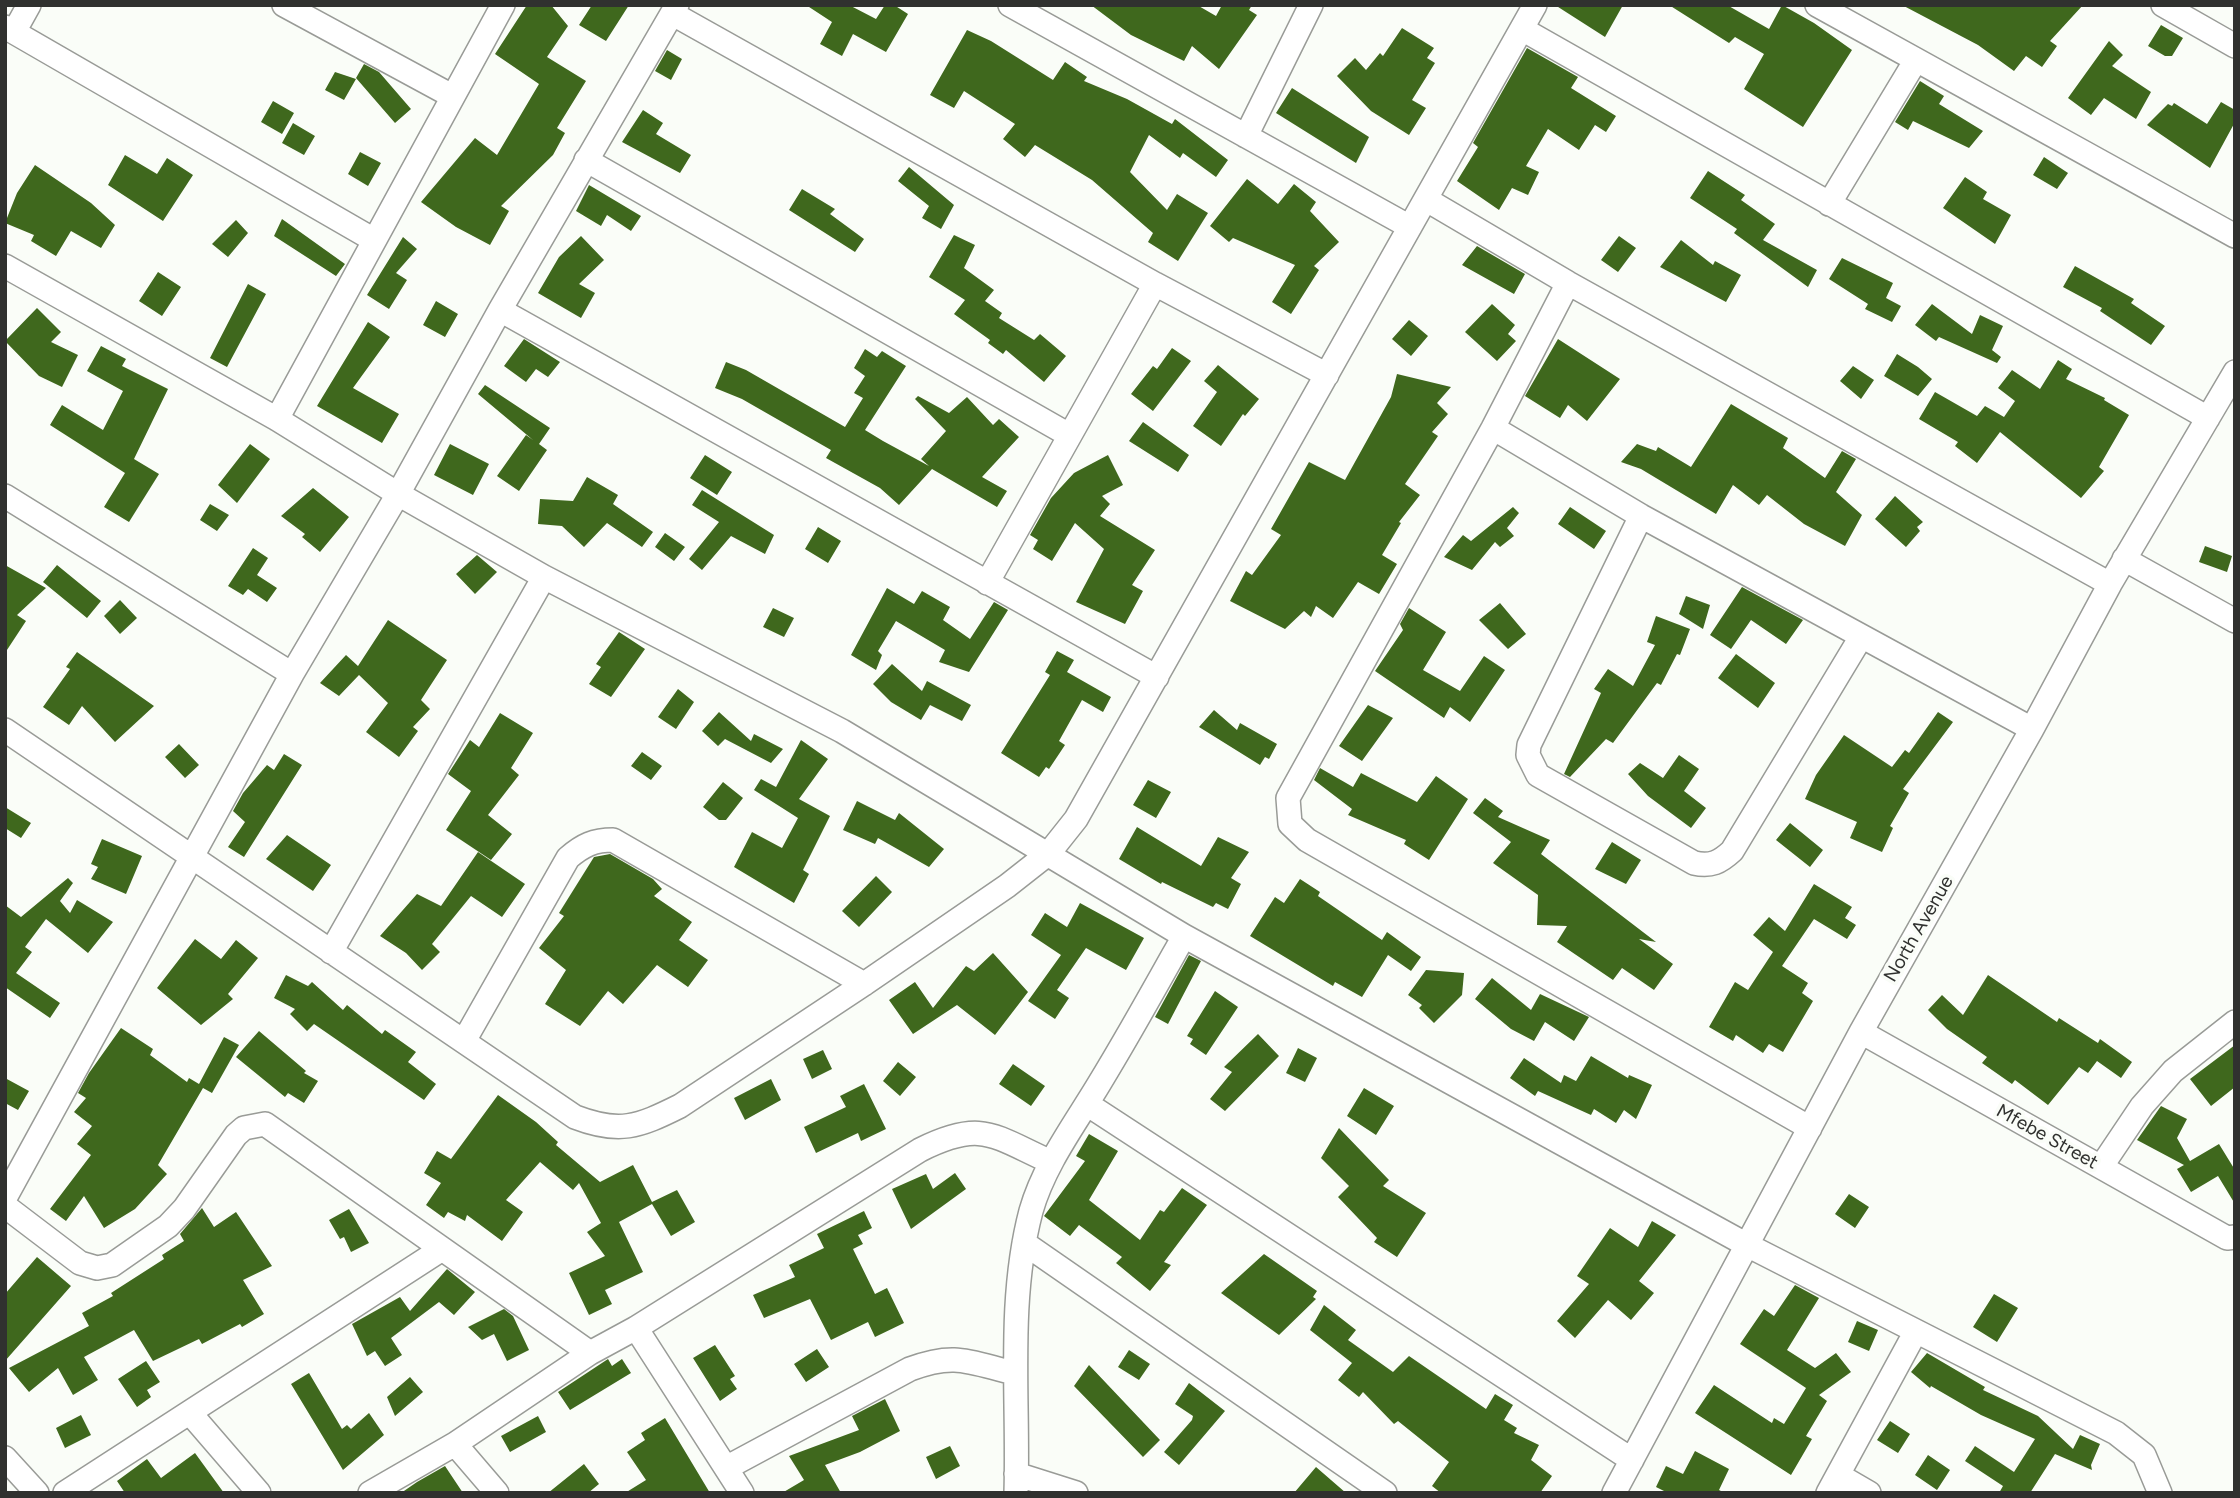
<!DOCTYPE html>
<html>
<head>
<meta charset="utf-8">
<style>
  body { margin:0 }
  #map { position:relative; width:2240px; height:1498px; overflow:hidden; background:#fafdf8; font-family:Figtree,sans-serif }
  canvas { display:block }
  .frame { position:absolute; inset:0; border:7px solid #30312f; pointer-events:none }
</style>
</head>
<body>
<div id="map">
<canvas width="2240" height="1498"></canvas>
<div class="frame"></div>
</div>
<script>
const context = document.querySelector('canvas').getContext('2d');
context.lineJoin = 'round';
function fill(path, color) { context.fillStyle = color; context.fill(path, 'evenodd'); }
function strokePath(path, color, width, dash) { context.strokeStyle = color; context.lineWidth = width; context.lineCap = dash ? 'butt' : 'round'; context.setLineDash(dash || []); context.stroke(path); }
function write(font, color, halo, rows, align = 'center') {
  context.font = font + ' Figtree,sans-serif'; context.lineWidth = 7; context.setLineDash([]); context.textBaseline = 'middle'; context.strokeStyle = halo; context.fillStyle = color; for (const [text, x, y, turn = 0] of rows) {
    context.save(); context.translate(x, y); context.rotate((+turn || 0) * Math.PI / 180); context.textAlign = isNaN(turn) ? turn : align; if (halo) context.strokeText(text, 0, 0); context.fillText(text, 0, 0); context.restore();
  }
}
fill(new Path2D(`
  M527,5h24l17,21 -21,31 39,24 -29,47 8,5 -12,22 -52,51 8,5 -19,34 -34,-18 -35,-25 54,-64 22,17 42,-71 -44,-30z
  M592,5h37l-23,36 -27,-16z
  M806,5h43l27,14 9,-14h9l14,9 -22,38 -33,-18 -11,22 -22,-12 12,-22z
  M1091,5h106l19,11 6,-11h30l-3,5 8,5 -38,54 -27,-23 -8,15 -53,-26z
  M1555,5h68l-18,32z
  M1669,5h58l42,24 13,-24 32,18 38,27 -49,77 -59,-38 20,-35 -29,-17 -6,6z
  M1902,5h181l-33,36 7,5 -15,21 -16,-11 -12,15 -36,-26z
  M2161,25l22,13 -11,18h-7l-17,-10z
  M1402,28l32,20 -7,10 8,5 -23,37 14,8 -17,27 -38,-24 -34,-35 18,-18 11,12 14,-17 3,3z
  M967,30l24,11 62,39 12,-18 22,15 -3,4 43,18 45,25 3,-5 53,41 -12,17 -33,-24 -3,5 -31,-23 -19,37 37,38 10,-16 31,19 -30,48 -30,-19 5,-9 -61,-53 -57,-35 -10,12 -22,-18 12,-15 -51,-33 -10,17 -24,-13z
  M2109,41l14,14 -11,11 39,26 -15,27 -32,-21 -13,17 -23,-17z
  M1527,48l51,29 -7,11 45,28 -10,16 -11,-7 -16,25 -31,-21 -22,37 13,6 -11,23 -16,-7 -13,22 -42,-29 21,-34 -5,-4z
  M667,50l15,9 -11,21 -16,-9z
  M364,64l15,8 32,37 -16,14 -39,-45z
  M335,72l21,7 -12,21 -19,-10z
  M1920,81l24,15 -5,8 44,27 -14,17 -56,-27 -5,9 -13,-8z
  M1292,88l77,49 -13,26 -80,-50z
  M273,101l21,12 -12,21 -21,-12z
  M2221,102l14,8v12l-25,46 -63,-43 21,-21 4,2 2,-3 33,21z
  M643,110l20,13 -7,11 35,21 -11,18 -58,-31z
  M293,123l22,13 -11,19 -22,-12z
  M360,152l21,11 -13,23 -20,-12z
  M125,155l32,19 10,-16 26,17 -30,46 -55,-36z
  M2044,157l24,16 -11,16 -24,-14z
  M35,165l56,38 24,22 -14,23 -30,-17 -15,25 -25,-15 3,-6 -29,-12 12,-30z
  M909,167l45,38 -13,24 -19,-11 7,-12 -31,-25z
  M1708,171l37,24 -4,5 34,24 -12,16 54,30 -9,17 -74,-54 3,-4 -47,-31z
  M1965,177l22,15 -4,7 28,16 -16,29 -52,-36z
  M1247,179l31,25 16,-20 22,18 -6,9 29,31 -25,24 5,4 -28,44 -19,-12 23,-37 -62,-27 -4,4 -19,-16z
  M589,185l52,31 -10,15 -24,-16 -6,11 -25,-15z
  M802,189l33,20 -5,5 34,25 -9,13 -66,-42z
  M282,219l63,45 -9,12 -62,-40z
  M236,220l12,13 -20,24 -16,-13z
  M954,235l21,10 -11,23 30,22 -9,11 17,12 -3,5 35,22 6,-6 26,22 -22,26 -38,-32 -3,4 -15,-11 2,-3 -36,-26 11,-14 -36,-23z
  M581,236l23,24 -25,24 16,9 -14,25 -43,-25 21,-36z
  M1619,236l17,12 -18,24 -17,-12z
  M403,237l14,12 -21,24 11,7 -18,29 -22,-14z
  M1681,240l32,25 2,-4 26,14 -15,27 -66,-35z
  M1477,246l48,28 -11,20 -52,-29z
  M1842,258l51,25 -7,15 15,8 -9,16 -27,-13 3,-5 -39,-25z
  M2075,266l59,33 -3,4 34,23 -14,19 -51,-34 2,-3 -39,-21z
  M158,272l23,15 -19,29 -23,-15z
  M248,284l18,10 -39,73 -17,-9z
  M436,301l22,13 -13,23 -22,-12z
  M1492,304l23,21 -7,9 8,7 -19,20 -32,-29z
  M1932,304l40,30 8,-19 23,11 -11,24 9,7 -4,6 -58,-26 -3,4 -21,-16z
  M37,308l24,24 -10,10 27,13 -16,32 -23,-11 -34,-35z
  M1409,320l19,16 -17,20 -19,-17z
  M368,322l22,15 -37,51 46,26 -17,29 -65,-37z
  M524,339l36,23 -12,15 -12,-8 -10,13 -22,-16z
  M1558,339l62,40 -33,42 -19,-16 -8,13 -35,-22z
  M101,346l25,13 -4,7 46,23 -34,70 25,15 -30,48 -25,-15 21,-34 -75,-48 12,-20 41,25 20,-39 -36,-20z
  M1172,348l19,13 -38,50 -22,-17 22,-28 4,3z
  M865,349l12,8 5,-6 24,15 -41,64 18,11 46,25 -8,-7 25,-28 -31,-32 3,-3 31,17 18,-16 26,28 6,-6 20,18 -37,40 25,14 -10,16 -65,-38 -33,36 -19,-17 -54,-30 5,-8 -89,-51 -27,-11 11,-26 20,8 99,57 18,-29 -9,-5 11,-17 -11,-8z
  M1897,354l21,13 14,12 -14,17 -34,-20z
  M2058,360l14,9 -6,10 39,19 -1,2 25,15 -30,52 5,4 -23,27 -81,-66 -23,31 -22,-17 3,-4 -39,-23 16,-27 42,24 8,-10 19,11 11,-16 -17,-13 14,-18 28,19z
  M1218,365l41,34 -14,17 -2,-2 -22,32 -28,-20 24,-34 -13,-11z
  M1853,366l21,14 -13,19 -21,-18z
  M1397,374l54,13 -14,16 11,11 -16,18 6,4 -33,48 15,11 -21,27 2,1 -19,32 15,9 -18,30 -21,-12 -25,36 -17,-12 -5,11 -7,-6 -19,18 -55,-28 16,-30 6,4 29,-40 -10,-6 38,-67 36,18 46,-83z
  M485,385l65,43 -11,16 8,6 -28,41 -22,-15 29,-41 7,5 -55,-46z
  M1731,404l57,34 -5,10 42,30 17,-27 14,8 -20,33 26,23 -17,31 -41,-22 -37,-29 -8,10 -26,-20 -17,29 -75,-45 -20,-7 16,-18 19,7 2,-4 33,20z
  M1143,422l46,33 -11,17 -49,-31z
  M250,444l20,15 -33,44 -19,-18z
  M450,444l39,20 -16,31 -39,-20z
  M705,455l27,17 -15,23 -27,-17z
  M1108,455l15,30 -21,11 8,8 -10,12 55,34 -23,35 11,6 -18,33 -49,-22 28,-53 -29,-26 -23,38 -19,-12 5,-9 -8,-5 21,-37 23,-25z
  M587,477l31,18 -5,9 40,28 -11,15 -35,-24 -23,24 -22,-21 -24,-2 2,-25 33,2z
  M313,488l36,29 -29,35 -18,-15 3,-3 -24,-18z
  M702,490l72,45 -9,19 -34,-18 -29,34 -13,-11 30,-37 -27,-17z
  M1895,496l28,26 -6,5 3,4 -14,16 -31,-28z
  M210,504l19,11 -12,16 -17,-11z
  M1513,507l6,6 -12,15 7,8 -14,11 -5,-5 -23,28 -28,-13 19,-22 8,6z
  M1570,507l36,24 -12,18 -36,-25z
  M818,527l23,14 -13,22 -23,-14z
  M665,533l20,14 -11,14 -19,-14z
  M2205,546l27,10 -5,16 -28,-10z
  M253,548l15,10 -11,17 20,13 -10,14 -19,-13 -5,6 -15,-9z
  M477,555l20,17 -22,22 -19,-20z
  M5,565l41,23 -29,27 9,6 -21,32z
  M57,565l44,36 -14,17 -44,-36z
  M1742,587l61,33 -17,24 -35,-24 -20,29 -21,-14z
  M887,588l27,16 8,-13 28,16 -7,13 27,19 24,-37 14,8 -39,62 -30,-10 6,-12 -49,-29 -18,30 4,4 -6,15 -25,-15z
  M1686,596l24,9 -7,24 -24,-15z
  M120,600l17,18 -17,16 -16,-18z
  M1500,603l26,31 -18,15 -29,-29z
  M773,608l21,10 -10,19 -21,-10z
  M1409,608l37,24 -23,38 37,21 24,-35 21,14 -35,52 -20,-15 -6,11 -69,-47 28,-41 -3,-6z
  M1656,616l34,13 -10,26 -3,-1 -16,31 -4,-2 -44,60 -7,-4 -36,38 -6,-3 37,-81 -7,-4 14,-20 25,17 22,-41 -8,-3z
  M388,620l59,40 -26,40 9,9 -17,18 5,4 -19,26 -33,-25 22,-29 -29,-28 -20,21 -19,-13 26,-28 12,11z
  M619,632l26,17 -34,48 -22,-13 12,-17 -5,-3z
  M1057,651l17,9 -7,12 44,25 -8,15 -21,-12 -23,41 6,4 -16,24 -3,-2 -7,10 -38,-24 49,-78 -5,-3z
  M77,652l77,54 -39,36 -33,-36 -13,19 -26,-18 27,-38 -4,-2z
  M1736,654l39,29 -17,25 -40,-30z
  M892,664l30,27 5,-10 44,24 -9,16 -32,-16 -9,15 -30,-18 -18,-18z
  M678,689l16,13 -18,27 -18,-12z
  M1368,705l25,13 -31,43 -23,-15z
  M1214,710l23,20 3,-7 37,21 -8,15 -4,-2 -5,8 -61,-38z
  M719,712l32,29 3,-7 29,15 -12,14 -46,-24 -7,7 -16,-15z
  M1938,712l15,10 -50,67 6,4 -19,33 3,2 -11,24 -32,-14 7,-16 -52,-23 11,-24 28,-40 48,32 13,-17 4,3z
  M500,713l33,20 -22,35 8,7 -31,40 24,19 -21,26 -45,-30 25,-39 -23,-17 22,-34 9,7z
  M801,740l27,19 -29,40 31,17 -27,54 6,4 -15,29 -60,-36 18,-35 30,16 16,-30 -44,-28 7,-11 15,8z
  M179,744l20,21 -14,13 -20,-21z
  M642,752l20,14 -11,14 -20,-14z
  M284,754l18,11 -58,92 -16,-10 17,-25 -12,-11 10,-18 24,-28 7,5z
  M1679,755l20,14 -15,22 22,17 -15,20 -43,-32 -20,-22 12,-11 23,15z
  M1320,768l33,19 8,-14 56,29 19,-26 32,23 -39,61 -25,-16 2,-4 -58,-25 4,-6 -38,-29z
  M1148,780l23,12 -15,26 -23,-13z
  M723,782l20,16 -17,22h-7l-16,-13z
  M1485,798l18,13 -5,6 52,23 -9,14 115,88 -17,-3 34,25 -19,26 -32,-22 -9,12 -56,-38 10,-16 -30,-1 1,-30 -45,-32 18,-21 -38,-29z
  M857,801l38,19 4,-7 45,36 -15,18 -51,-29 -3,6 -32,-14z
  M5,807l26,16 -10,15 -16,-10z
  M1790,823l33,27 -13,17 -34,-27z
  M1137,827l64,39 17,-29 31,15 -18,26 10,6 -13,25 -12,-6 -3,4 -51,-25 -1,2 -42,-25z
  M287,835l44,30 -18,26 -47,-32z
  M102,839l40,17 -16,38 -35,-15 7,-12 -7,-3z
  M1612,842l29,18 -15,24 -31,-15z
  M478,852l47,32 -23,33 -31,-21 -39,48 8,8 -18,18 -16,-17 -26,-17 37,-42 24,12z
  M610,854l43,25 9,10 -8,7 38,26 -13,18 29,20 -20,27 -31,-22 -34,39 -15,-13 -28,35 -35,-22 21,-34 -27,-22 25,-32 -5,-3 35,-56z
  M876,876l16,16 -33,35 -17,-16z
  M68,878l5,5 -13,18 10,12 7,-13 36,22 -25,31 -42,-34 -21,28 7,5 -16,21 44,30 -10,15 -45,-31v-82l16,12z
  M1300,879l20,13 -2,4 64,44 5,-8 34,25 -10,14 -23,-16 -26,42 -27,-15 -2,4 -83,-50 25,-39 9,6z
  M1814,884l38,23 -7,11 11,7 -9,14 -33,-20 -32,47 26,17 -6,10 11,8 -30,51 -14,-8 -6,9 -27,-18 -3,6 -24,-14 26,-45 13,8 25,-38 -20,-17 16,-18 16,14z
  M1080,903l64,35 -18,32 -40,-22 -29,42 12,8 -14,21 -27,-18 33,-46 -30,-20 14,-22 22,14z
  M195,939l26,20 15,-19 22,18 -30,36 5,5 -32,26 -44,-37z
  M993,953l35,39 -33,43 -38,-30 -44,29 -24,-34 26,-18 18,26 33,-42 8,5z
  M1189,955l12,6 -33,63 -13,-7z
  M1426,970l38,3 -2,22 -28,28 -15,-15 3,-3 -14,-10z
  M286,975l22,11 4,-4 31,28 4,-5 35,29 3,-4 31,22 -8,10 28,22 -12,16 -110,-76 -7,7 -17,-17 5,-5 -21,-11z
  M1988,975l69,47 2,-4 39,25 2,-4 32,23 -11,16 -24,-17 -9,12 -9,-6 -31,38 -33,-25 -3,4 -30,-21 5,-6 -40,-28 -19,-19 14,-15 21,20z
  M1492,978l39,32 9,-16 49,23 -15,24 -29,-19 -11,19 -23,-12 -36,-30z
  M1215,991l23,16 -32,48 -16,-11 3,-5 -6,-3z
  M121,1028l32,21 -3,6 37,27 2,-4 10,6 25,-47 15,8 -27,48 -9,-5 -45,77 9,9 -32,35 -31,19 -20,-32 -18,25 -16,-12 41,-54 -14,-11 15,-18 -18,-14 12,-14 -8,-5 11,-20z
  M259,1031l47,40 -2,2 14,8 -14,22 -16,-10 -3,4 -49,-40z
  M1258,1034l21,22 -54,55 -15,-12 22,-27 -8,-5z
  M2235,1045v42l-24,19 -21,-27z
  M1298,1048l19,10 -12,24 -19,-9z
  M823,1050l9,19 -20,10 -9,-20z
  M1591,1056l37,22 1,-3 23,10 -16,34 -12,-9 -8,13 -22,-14 -3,6 -53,-24 -3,5 -25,-18 14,-20 37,25 3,-8 12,6z
  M898,1062l18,15 -16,19 -17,-15z
  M1013,1064l32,22 -14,20 -32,-22z
  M5,1078l24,13 -11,19 -13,-7z
  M771,1079l10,21 -36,20 -11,-22z
  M864,1084l22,45 -25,12 -3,-8 -42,20 -12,-26 42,-20 -6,-11z
  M1364,1088l30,18 -18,29 -29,-19z
  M498,1095l38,27 22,20 -2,3 44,37 33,-17 19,37 25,-12 18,32 -24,14 -19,-32 -33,18 24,50 -38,18 7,14 -23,11 -20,-42 36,-17 -18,-24 14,-9 -22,-40 -6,7 -33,-28 -34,38 17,12 -21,29 -35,-26 -2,6 -17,-9 -4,6 -18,-13 15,-22 -17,-10 13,-22 14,8z
  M2161,1106l26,13 -10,19 13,23 29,-17 16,26v34l-17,-28 -27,16 -14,-23 7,-4 -47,-25z
  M1339,1128l50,52 -6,6 43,27 -29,44 -23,-15 3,-4 -39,-41 11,-11 -28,-28z
  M1089,1134l29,17 -29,49 51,40 20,-30 4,2 18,-24 25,17 -43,57 7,3 -21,26 -34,-28 6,-6 -43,-32 -9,11 -26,-20 41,-55 -9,-5z
  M955,1173l11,16 -55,40 -19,-40 34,-15 7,15z
  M1849,1194l20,13 -14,21 -20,-14z
  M202,1208l12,19 22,-15 36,54 -29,14 21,34 -22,13 -2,-3 -38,20 -3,-5 -46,22 -19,-31 -50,27 14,23 -25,15 -15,-27 -29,24 -20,-24 80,-42 -7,-13 31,-17 -2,-3 53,-34 -2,-4 22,-14 -4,-7z
  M349,1209l20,34 -18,9 -7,-15 -4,2 -11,-19z
  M864,1211l8,17 -14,7 5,9 -10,5 22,45 12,-6 17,35 -29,14 -7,-15 -37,18 -21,-41 -46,19 -11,-23 42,-18 -6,-12 35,-17 -7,-14z
  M1652,1221l24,14 -37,46 15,12 -23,27 -23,-20 -33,38 -18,-17 32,-37 -12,-8 33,-48 28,19z
  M1264,1254l53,37 -4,6 3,2 -37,36 -58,-42z
  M37,1257l34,29 -66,75v-67z
  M447,1269l28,23 -21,23 -15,-13 -48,36 11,17 -17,11 -10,-15 -8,5 -15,-32 48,-27 10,14z
  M1795,1285l24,13 -32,52 28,18 21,-15 15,19 -32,23 8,6 -21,35 6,3 -21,36 -96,-62 19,-28 58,38 2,-5 10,6 22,-36 -66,-44 24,-35 10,7z
  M1994,1294l24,14 -21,34 -24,-15z
  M1324,1305l32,25 -8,10 45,32 16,-16 77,53 9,-15 18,11 -9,15 13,8 -3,5 25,12 -8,15 21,16 -12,17h-99l-9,-7 17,-24 -51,-41 -4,3 -31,-32 -4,5 -21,-17 14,-17 -42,-33z
  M504,1309l9,7 16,34 -22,11 -13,-27 -12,6 -14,-13z
  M1857,1321l21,9 -9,21 -21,-9z
  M715,1345l20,31 -5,3 7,10 -17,12 -27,-43z
  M817,1349l12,18 -23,15 -12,-18z
  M1129,1350l21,14 -11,16 -21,-13z
  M1927,1353l58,34 -2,3 55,26 35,33 7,-14 20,9 -9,21 1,5 -37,-16 -25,39h-31l4,-7 -38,-25 10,-15 39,26 21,-33 -54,-24 -50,-29 -1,2 -19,-16z
  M608,1359l4,7 10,-7 9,14 -61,37 -12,-18z
  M146,1361l14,21 -13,8 4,7 -14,10 -19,-28z
  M1089,1365l71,75 -17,17 -69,-71z
  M309,1373l33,56 5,-4 4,4 18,-16 15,22 -41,35 -52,-86z
  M410,1377l13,15 -28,24 -8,-19z
  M1189,1383l36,28 -46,54 -15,-13 28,-32 1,-4 -18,-12z
  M885,1399l15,32 -40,21 -35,13 16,28h-59l22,-13 -15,-24 70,-26 -7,-14z
  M81,1415l10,20 -26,13 -9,-20z
  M538,1416l8,16 -36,20 -9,-16z
  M665,1418l45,75h-85l21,-13 -19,-28 18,-12 -4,-7z
  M1890,1421l20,13 -12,19 -21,-13z
  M950,1446l10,20 -24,13 -10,-22z
  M1695,1451l34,18 -10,21 6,3h-57l-12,-6 10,-21 17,8z
  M195,1453l29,40h-99l-8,-12 30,-22 14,19z
  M1928,1455l22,15 -13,20 -22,-15z
  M584,1464l15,20 -11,9h-40z
  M445,1466l18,27h-62l16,-11z
  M1316,1467l30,26h-52z`), '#3f681d');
const minor = new Path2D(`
  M284,5l168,91
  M1010,5l400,222
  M1817,5l418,231
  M2163,5l72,41
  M673,14l482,270 172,91
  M5,27l369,213
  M1522,29l686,389
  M14,32l15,-27
  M1246,136l65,-131
  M586,160l483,275
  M1427,200l141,83 542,301
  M1829,204l87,-144
  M5,266l272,153 121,75 146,83 298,154 342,205 563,309 369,188 28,22 16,38
  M1568,283l-75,145 -205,370 2,26 17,16 503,288
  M500,310l657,367
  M277,419l226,-414
  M1493,428l148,88 391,213
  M5,496l287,178
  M1641,516l-112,229 -1,10 10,20 156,88c17,4 26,-1 38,-12l129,-214
  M2124,559l111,62
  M987,583l168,-299
  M5,730l570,387c44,17 63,10 105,-11l184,-122 143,-98 42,-33 27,-34 459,-814
  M331,952l213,-375
  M1861,1032l366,206 8,-1
  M464,1041l104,-183c15,-13 26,-18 45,-18l251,144
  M1087,1104l545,356
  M2101,1167l41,-61 31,-35 62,-49
  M5,1198l287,-524 106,-180 102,-184 177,-305
  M5,1206l75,57 17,5 15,-3 56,-39 16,-17 52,-74 8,-7 21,-4 325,229
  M1024,1243l361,250
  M636,1328l106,165
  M190,1413l69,80
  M455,1444l42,49
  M5,1458l32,35
  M726,1468l184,-99c45,-17 59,-7 104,4
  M1016,1474l60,19
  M1838,1475l31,18
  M65,1493l377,-244
  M370,1493l85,-49 135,-91 46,-25 284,-178c62,-31 73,-14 131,12
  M1016,1493c3,-93 -9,-191 15,-282 13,-46 44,-87 68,-127 30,-49 57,-98 85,-148
  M1614,1493l247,-461 171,-303 78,-145 125,-212
  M1828,1493l87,-160`);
strokePath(minor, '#999b97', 26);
strokePath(minor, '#fff', 23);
write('19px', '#30312f', '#fafdf8', [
  ["North Avenue",1919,929,-60],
  ["Mfebe Street",2047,1137,29]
]);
</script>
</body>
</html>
